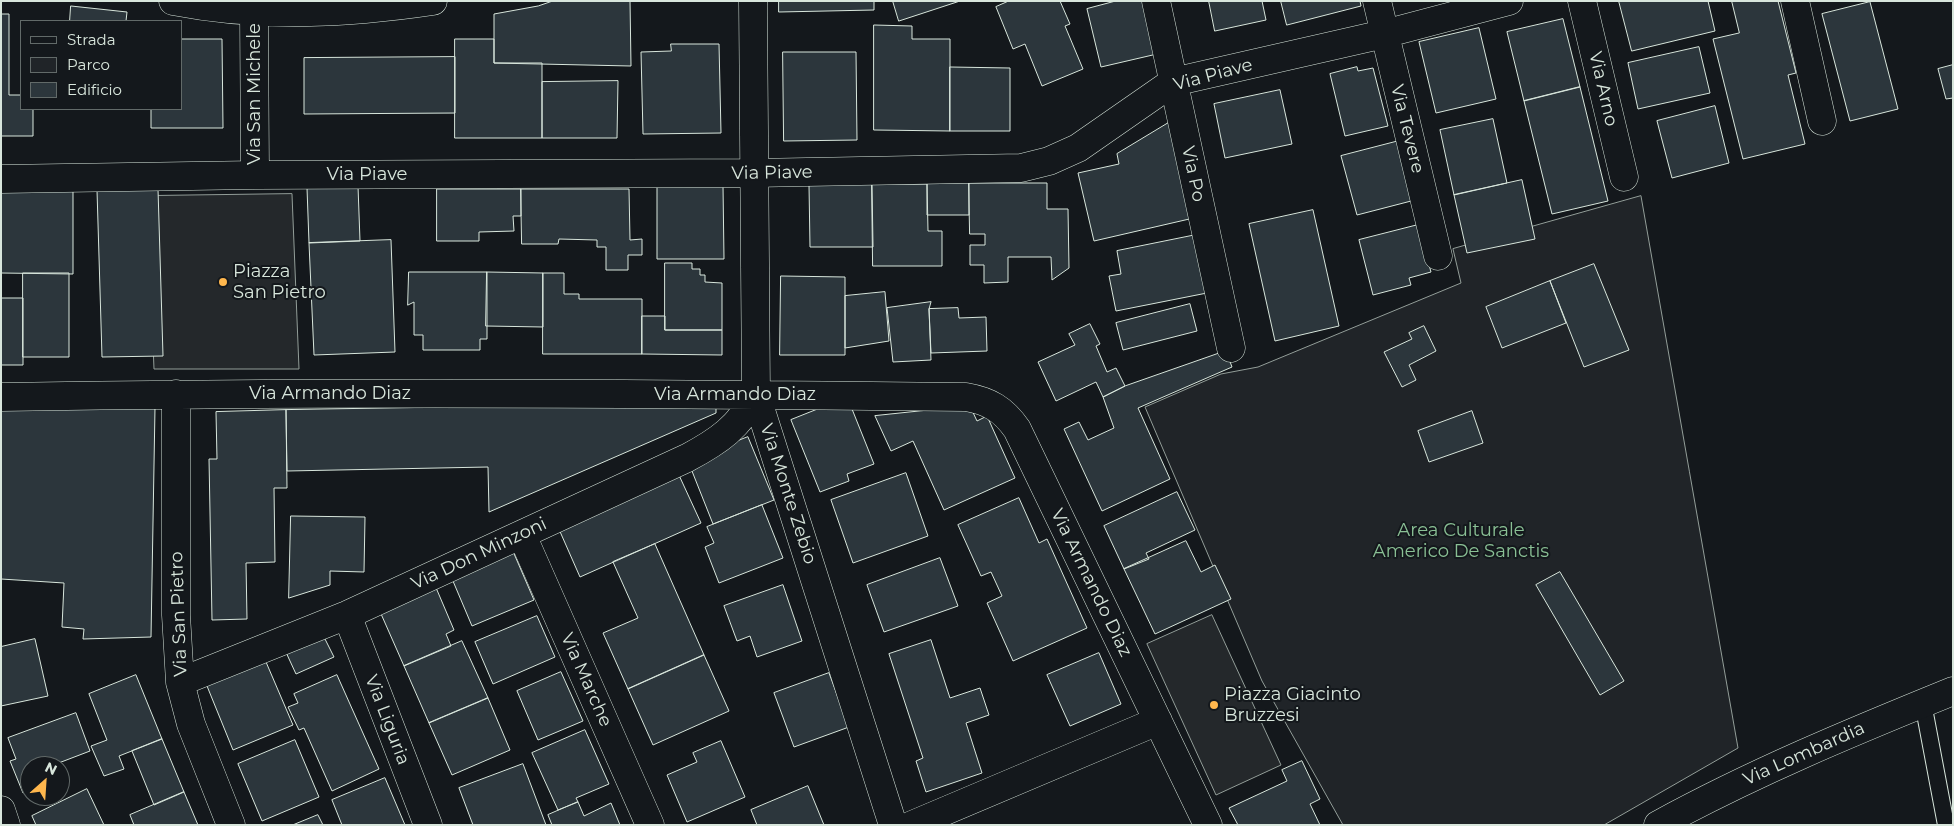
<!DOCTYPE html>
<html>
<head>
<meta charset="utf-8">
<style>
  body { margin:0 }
  #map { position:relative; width:1954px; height:826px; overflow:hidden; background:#14181c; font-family:Montserrat,sans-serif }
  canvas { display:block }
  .frame { position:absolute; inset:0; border:2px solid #d8e6dc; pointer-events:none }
  .legend { position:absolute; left:20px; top:20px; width:162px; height:90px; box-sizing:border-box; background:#14181c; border:1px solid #626a69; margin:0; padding:6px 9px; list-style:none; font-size:15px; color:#d8e6dc }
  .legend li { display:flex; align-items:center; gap:10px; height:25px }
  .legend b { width:25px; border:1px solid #626a69 }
  .north { position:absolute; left:20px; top:756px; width:50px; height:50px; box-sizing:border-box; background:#14181c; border:1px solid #626a69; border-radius:50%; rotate:26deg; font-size:14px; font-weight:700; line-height:20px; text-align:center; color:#d8e6dc }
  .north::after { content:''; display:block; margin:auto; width:18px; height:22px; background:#ffb74d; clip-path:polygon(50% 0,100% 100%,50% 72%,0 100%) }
</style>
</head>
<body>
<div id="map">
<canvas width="1954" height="826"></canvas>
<div class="frame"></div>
<ul class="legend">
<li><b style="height:6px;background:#14181c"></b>Strada</li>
<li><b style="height:14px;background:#202428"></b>Parco</li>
<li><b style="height:14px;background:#2c363c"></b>Edificio</li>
</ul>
<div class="north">N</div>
</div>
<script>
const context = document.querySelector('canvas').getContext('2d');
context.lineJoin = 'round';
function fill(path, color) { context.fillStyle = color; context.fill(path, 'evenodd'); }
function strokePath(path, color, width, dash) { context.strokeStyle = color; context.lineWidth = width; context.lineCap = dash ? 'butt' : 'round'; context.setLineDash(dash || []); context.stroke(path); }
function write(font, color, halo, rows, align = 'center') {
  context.font = font + ' Montserrat,sans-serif'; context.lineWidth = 4; context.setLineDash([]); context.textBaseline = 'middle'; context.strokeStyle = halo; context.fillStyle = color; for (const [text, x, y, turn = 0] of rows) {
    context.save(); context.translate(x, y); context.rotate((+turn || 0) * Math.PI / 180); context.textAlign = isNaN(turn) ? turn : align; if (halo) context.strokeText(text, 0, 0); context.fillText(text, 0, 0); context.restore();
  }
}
const green = new Path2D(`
  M1641,196l97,552 -134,77h-261l-81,-144 -117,-274 76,-33 37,-7 203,-84 -8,-34z`);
fill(green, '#202428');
strokePath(green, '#939e99', 1);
const parking = new Path2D(`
  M292,194l7,175h-145l-7,-173z
  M1212,615l69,150 -65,30 -69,-151z`);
fill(parking, '#24282b');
strokePath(parking, '#939e99', 1);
const building = new Path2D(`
  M553,1h77l1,65 -137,-3v-49l44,-8z
  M779,1h95v9l-95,2z
  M893,1h67l-61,20z
  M1009,1h51l10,23 -5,2 18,43 -41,17 -17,-42 -12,5 -17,-42z
  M1116,1h29l12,53 -56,13 -14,-58z
  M1209,1h53l4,19 -51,11z
  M1281,1h79l1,5 -74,19z
  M1619,1h89l7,30 -83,20z
  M1732,1h46l18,72 -8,2 17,69 -62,15 -30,-120 26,-6z
  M1870,2l28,107 -48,12 -28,-107z
  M71,6l56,6 -1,9h-56z
  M1,14h8v81h12v14h12v27h-32z
  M1563,19l17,68 -56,14 -17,-69z
  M874,25l38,1v13h38v92l-76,-1z
  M1479,28l17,71 -60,14 -17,-71z
  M181,39h41l1,89h-72v-19h30z
  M455,39h39v24h48v75h-87z
  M671,44h48l2,89 -78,1 -2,-82 30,-1z
  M1699,47l11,46 -72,16 -10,-46z
  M783,52h73l1,88 -73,1z
  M455,57v56l-151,1v-56z
  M1953,65v33l-7,1 -8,-30z
  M950,67l60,1v63h-60z
  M1357,67l1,4 15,-3 15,58 -43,10 -15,-62z
  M618,81l-1,57h-75v-56z
  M1580,87l28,114 -56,13 -28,-113z
  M1280,90l12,54 -67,14 -11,-54z
  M1715,106l14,57 -57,15 -15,-57z
  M1175,119l23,98 -104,24 -16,-68 41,-9 -2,-10z
  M1493,119l14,64 -53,12 -14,-65z
  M1399,141l16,59 -58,15 -16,-59z
  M1522,180l13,59 -68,14 -13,-58z
  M969,183v32h-42v-31z
  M969,183h78v26h21l1,59 -17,12 -1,-23h-43v25l-24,1v-18h-14v-20h15v-11h-15z
  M872,184l1,63h-63l-1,-62z
  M872,184h55l1,47h14v35h-69z
  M723,185l1,74h-67v-73z
  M358,186l2,55 -51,2 -2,-55z
  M158,189l5,167 -61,1 -5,-167z
  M437,189h84v27h-8l1,15 -35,1v9h-42z
  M521,189h108l1,51 12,-1v16h-14v15h-22v-23h-9v-7l-38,-1 -1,5h-36z
  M1,190l72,1v83l-72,-1z
  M1313,210l26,116 -64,15 -26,-117z
  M1418,225l13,47 -22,6 2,7 -38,10 -14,-55z
  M1201,234l11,58 -96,19 -7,-35 12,-2 -4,-23z
  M391,240l4,112 -81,3 -5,-112z
  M665,263h27v6h8v6h5v7l17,1v47h-57z
  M1594,264l35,86 -45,17 -34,-86z
  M409,272h78v67h-7v11h-57v-15h-9v-33l-6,3z
  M487,272l56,1v54l-57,-1z
  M23,273h46v84h-46z
  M543,273h21v21h15v5h63v55h-99z
  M781,276l64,1v78h-65z
  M1550,281l16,42 -64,25 -16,-41z
  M885,292l4,49 -44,7v-52z
  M1,298h22v67h-22z
  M931,302l-2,7 2,51 -38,2 -6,-54z
  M1190,304l7,27 -74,19 -7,-27z
  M958,308l1,10 27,-1 1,34 -56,2 -2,-44z
  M642,316h23v14h57v25l-80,-1z
  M1090,324l10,20 -4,2 11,26 9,-4 9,18 -22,11 -7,-15 -40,19 -18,-39 37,-17 -6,-11z
  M1424,326l12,25 -27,14 7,15 -14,7 -18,-35 28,-13 -3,-6z
  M1226,351l6,16 -94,41 32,71 -68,32 -38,-82 15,-7 9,18 26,-12 -11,-31 22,-11z
  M716,403v10l-227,99 -1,-45 -201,4 -1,-61z
  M833,403l17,1 24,60 -27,10 2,7 -29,11 -29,-72z
  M970,406l7,15 10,-5 28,62 -71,32 -31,-69 -22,10 -16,-35z
  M155,408l-4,229 -68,2 1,-10 -22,-2 2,-44 -63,-4v-169z
  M286,410l1,78h-13l1,74 -29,1 1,56 -35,1 -3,-161h8l-1,-47z
  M1472,411l11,32 -54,19 -11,-31z
  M748,437l26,63 -61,24 -25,-63z
  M678,473l23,50 -121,54 -22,-50z
  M906,473l22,63 -75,27 -22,-63z
  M1177,492l18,38 -49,23 3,6 -25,10 -20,-43z
  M1019,498l20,45 8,-4 40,89 -74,33 -26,-58 15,-7 -11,-24 -10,4 -23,-51z
  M762,505l21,53 -64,25 -14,-36 9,-4 -7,-16z
  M291,516l74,1 -1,55 -34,-1v14l-41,13z
  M1186,541l15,31 14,-7 16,34 -76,35 -31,-65z
  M655,544l49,111 -76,34 -25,-56 35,-15 -25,-56z
  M512,549l22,51 -62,26 -22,-52z
  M940,558l18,48 -74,26 -17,-47z
  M1560,572l64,109 -24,14 -64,-110z
  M434,583l20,47 -8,4 5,12 -47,20 -26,-59z
  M783,585l19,56 -45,16 -7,-21 -13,5 -13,-35z
  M537,616l18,41 -62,27 -18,-42z
  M321,631l13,26 -38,17 -12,-26z
  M35,639l13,57 -47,10v-59z
  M931,640l19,58 30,-10 9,27 -23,8 16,50 -56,19 -10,-31 7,-3 -34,-104z
  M462,641l26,57 -59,25 -25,-57z
  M1099,653l22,51 -51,22 -23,-51z
  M704,655l25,56 -76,34 -25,-56z
  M266,662l27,63 -60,25 -26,-64z
  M561,672l22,49 -45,19 -21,-49z
  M829,673l20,54 -55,20 -20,-54z
  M136,675l26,64 -43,17 5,13 -20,7 -13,-30 16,-6 -18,-46z
  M337,675l42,94 -47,22 -28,-63 -5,2 -11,-23 10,-4 -4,-9z
  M488,698l22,52 -58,25 -23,-52z
  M76,713l14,38 -34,13 1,2h-27v24l-7,3 -13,-32 6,-2 -8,-21z
  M585,730l24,54 -33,14 2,4 -20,8 -26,-57z
  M162,739l22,53 -30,13 -22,-54z
  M295,740l24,57 -57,24 -24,-57z
  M721,741l24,56 -58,25 -20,-47 30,-13 -4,-9z
  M1302,761l18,38 -10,5 10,21h-82l-9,-17 58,-27 -5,-11z
  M523,764l23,61h-73l-14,-37z
  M385,778l20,47h-63l-10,-25z
  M808,786l16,39h-67l-6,-15z
  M87,789l17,36h-68l-4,-9z
  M184,792l14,33h-64l-4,-10z
  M578,802l6,14 27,-13 9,22h-68l-4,-10z
  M318,815l5,10h-30z`);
fill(building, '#2c363c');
strokePath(building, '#d8e6dc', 1);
const lane = new Path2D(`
  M1923,703l23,122`);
const street = new Path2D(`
  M173,1c87,17 173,13 260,0
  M753,1l3,394 137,430
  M1156,1l75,347
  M1377,1l61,255
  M1582,1l42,176
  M1795,1l27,120
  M254,12l1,163
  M1,179l254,-4 498,-2 268,-5 28,-7 29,-13 95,-66 211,-48 125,-33
  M176,394v221l4,67 11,42 40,101
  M1,397c322,-6 643,-4 965,0 23,4 37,12 51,32l191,396
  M522,535l128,290
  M347,615l81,210
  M180,682l167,-67 340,-157c32,-17 52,-31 69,-63
  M1,810l5,15
  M912,825l246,-104
  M1658,825c95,-52 194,-93 295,-134`);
strokePath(lane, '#d8e6dc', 18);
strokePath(street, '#d8e6dc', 29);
strokePath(lane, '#14181c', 16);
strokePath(street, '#14181c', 28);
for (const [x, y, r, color] of [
  [223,282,5,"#ffb74d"],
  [1214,705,5,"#ffb74d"]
]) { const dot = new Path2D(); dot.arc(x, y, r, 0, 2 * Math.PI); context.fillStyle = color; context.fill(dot); strokePath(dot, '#14181c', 2); }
write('18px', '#d8e6dc', '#14181c', [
  ["Via Piave",1213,75,-15],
  ["Via Arno",1603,89,77],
  ["Via San Michele",255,94,-90],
  ["Via Tevere",1407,129,76],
  ["Via Piave",772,173,-1],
  ["Via Po",1193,174,78],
  ["Via Piave",367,175],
  ["Via Armando Diaz",330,394],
  ["Via Armando Diaz",735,395],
  ["Via Monte Zebio",788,494,72],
  ["Via Don Minzoni",479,554,-25],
  ["Via Armando Diaz",1091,583,64],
  ["Via San Pietro",179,614,-92],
  ["Via Marche",586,680,66],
  ["Via Liguria",387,720,69],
  ["Via Lombardia",1804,754,-24]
]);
write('18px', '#d8e6dc', '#14181c', [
  ["Piazza",233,272],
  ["San Pietro",233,293],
  ["Piazza Giacinto",1224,695],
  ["Bruzzesi",1224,716]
], 'left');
write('18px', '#8ac095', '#14181c', [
  ["Area Culturale",1461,531],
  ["Americo De Sanctis",1461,552]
]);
</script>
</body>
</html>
